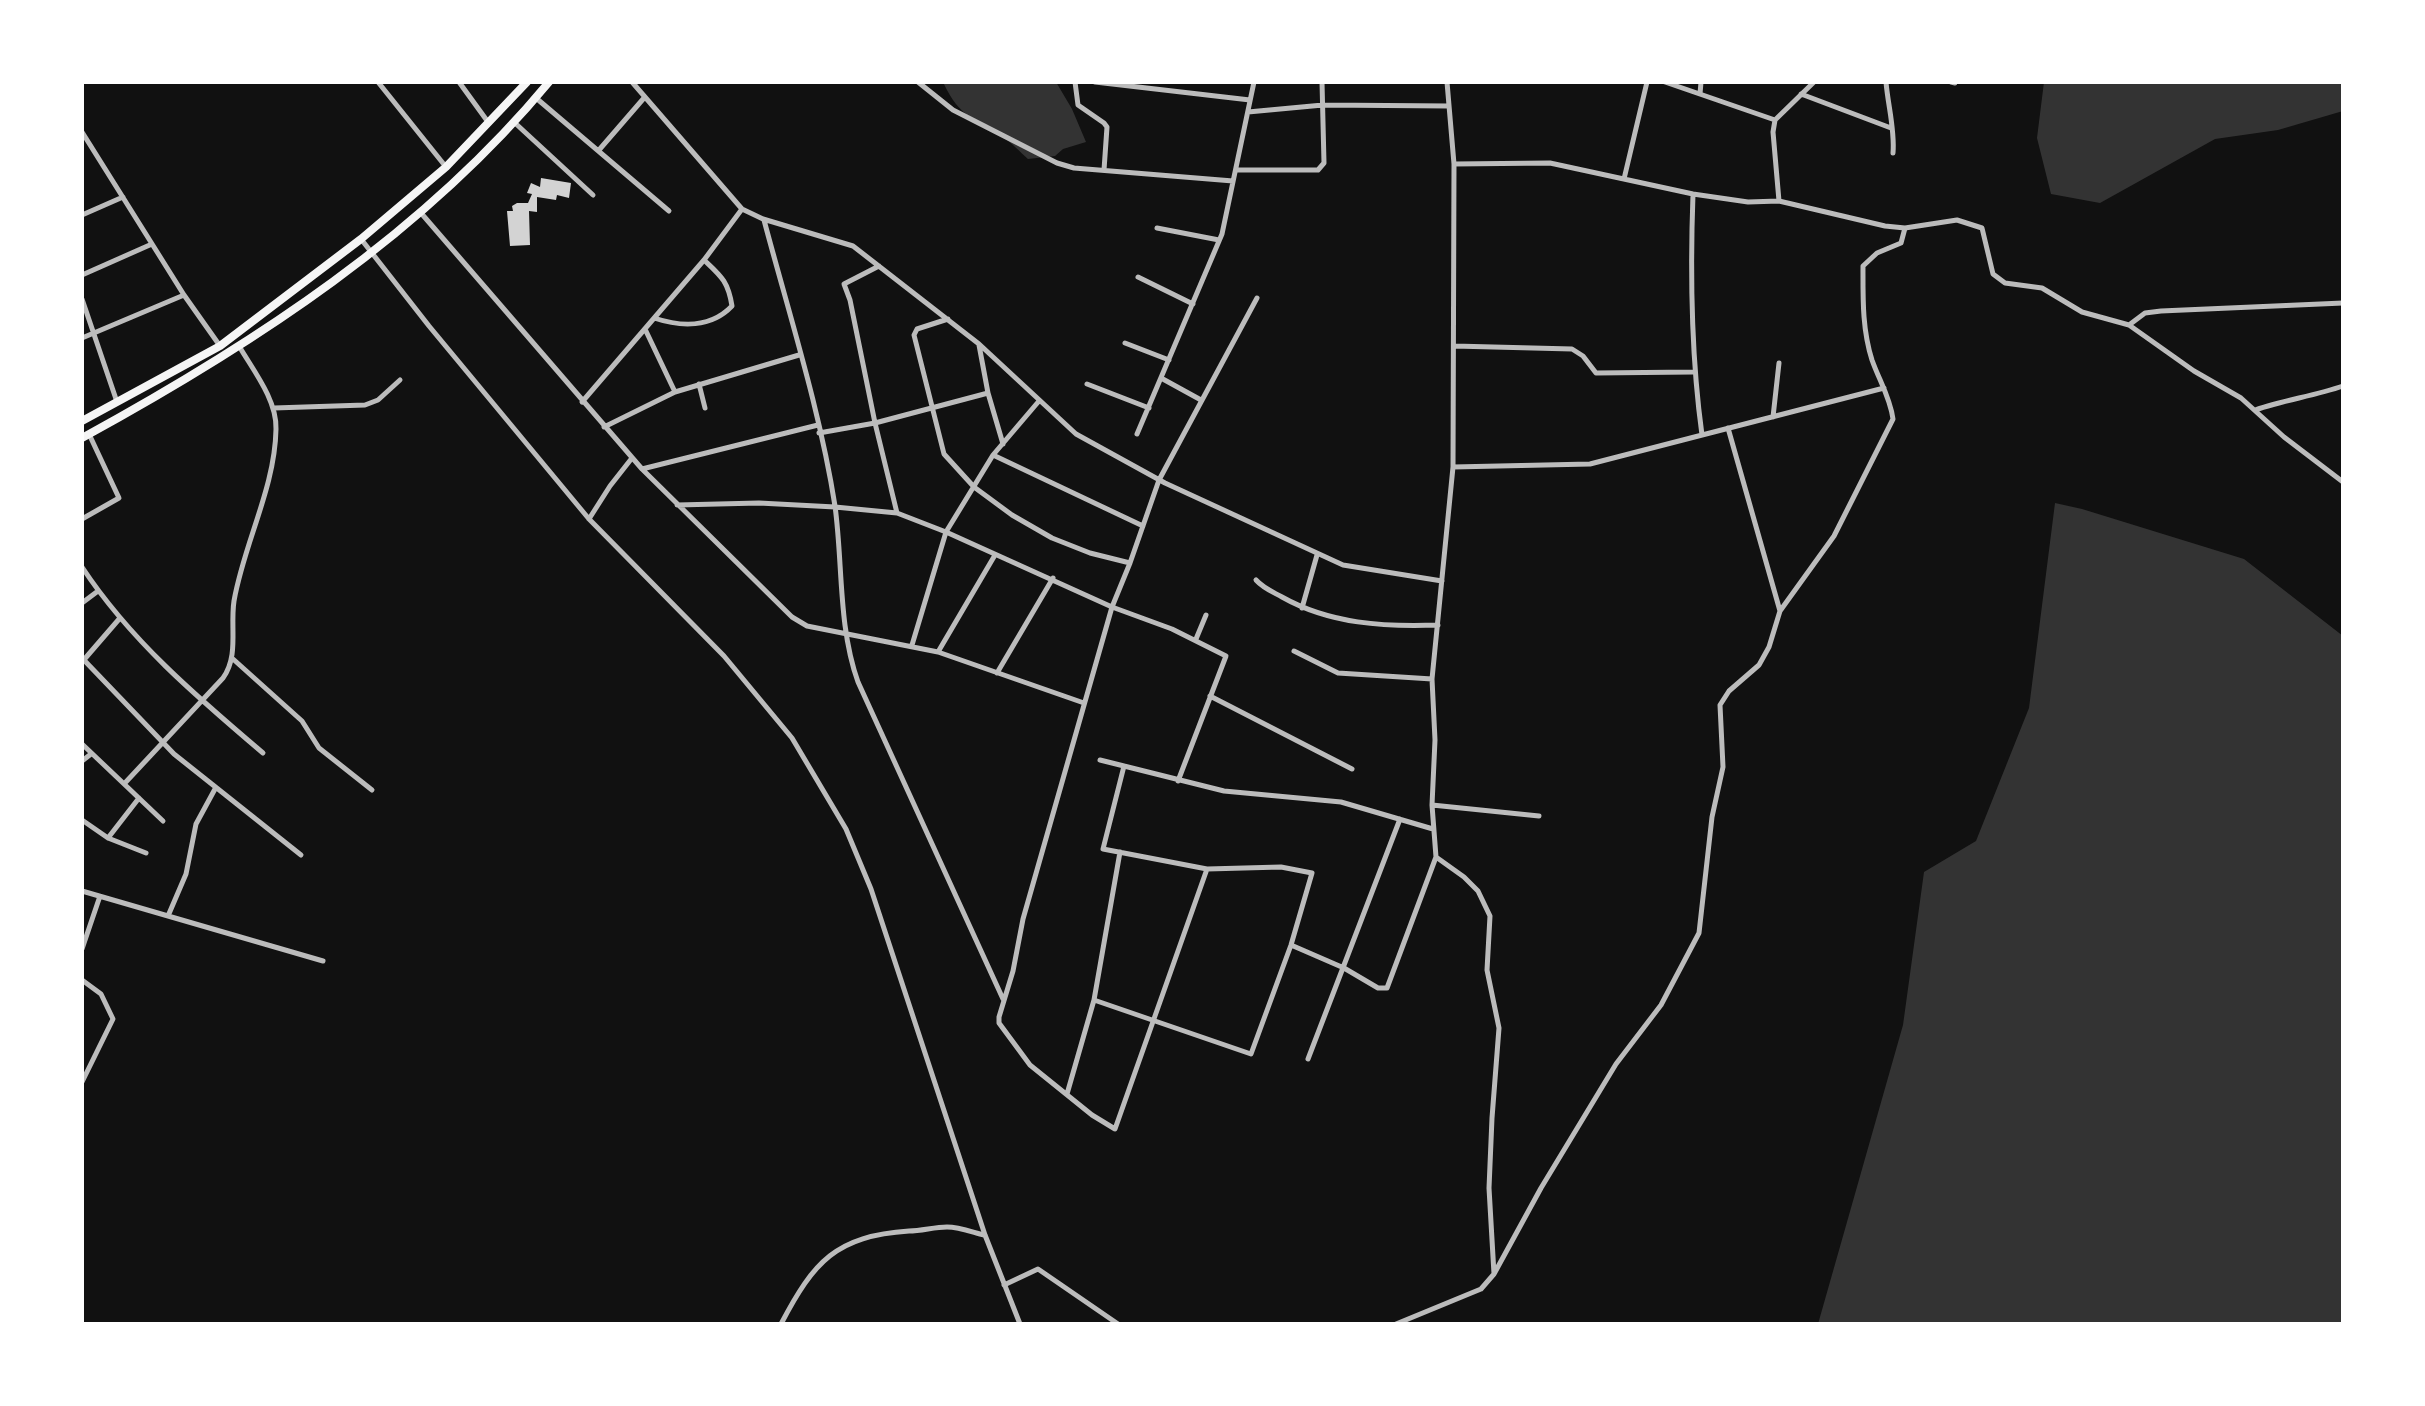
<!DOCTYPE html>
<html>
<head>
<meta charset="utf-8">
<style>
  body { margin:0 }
  #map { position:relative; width:2425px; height:1406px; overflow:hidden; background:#111; font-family:Signika,sans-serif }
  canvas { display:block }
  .frame { position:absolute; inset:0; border:84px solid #fff; pointer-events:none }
</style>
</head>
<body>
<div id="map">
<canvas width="2425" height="1406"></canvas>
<div class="frame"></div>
</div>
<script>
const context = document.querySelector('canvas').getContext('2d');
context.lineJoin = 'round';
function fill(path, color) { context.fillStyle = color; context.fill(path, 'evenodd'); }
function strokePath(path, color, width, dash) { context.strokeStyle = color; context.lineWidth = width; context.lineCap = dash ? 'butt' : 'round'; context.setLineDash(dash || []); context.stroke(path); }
fill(new Path2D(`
  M943,82h113l16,27 14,33 -23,7 -8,7 -27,3c-8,-7 -16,-16 -25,-22 -30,-21 -42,-17 -60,-55z
  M2044,82h299v29l-65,19 -63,9 -115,64 -49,-9 -14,-56z
  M2055,503l27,6 162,50 99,77v688h-525l85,-299 21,-153 52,-31 53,-133z`), '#333');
fill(new Path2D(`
  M541,178l30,5 -2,15 -12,-3 -1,5 -19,-3v15l-8,-1 1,34 -20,1 -3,-35h6l-1,-5 5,-3h11l4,-9 -5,-1 4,-10 9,4z`), '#d3d3d3');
strokePath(new Path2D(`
  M378,82l68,85
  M459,82l29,40
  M632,82l110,127 21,10 90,27 126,98 97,90 89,49 178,82 99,16
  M918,82l35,28 104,53 17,5 159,13
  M1075,82l3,23 26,18 3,4 -3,43
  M1095,82l155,18
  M1665,82l110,38
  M1886,82c2,24 9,48 7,71
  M1951,82l4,1
  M1700,94l1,-12
  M1801,94l90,34
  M536,98l133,113
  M1248,112l75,-7 126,1
  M515,123l78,72
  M82,132l102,163 36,51
  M599,150l45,-52
  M1454,164l96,-1 143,31 55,8 31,-1 106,25 20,2 52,-8 25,8 11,46 12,9 37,5 40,24 47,13 16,-12 16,-2 182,-8
  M1236,170h82l6,-7 -2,-81
  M1624,179l23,-97
  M1693,194c-3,81 -2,161 9,241
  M1779,201l-6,-69 2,-12 39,-38
  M421,213l221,256 150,148 15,9 131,26 146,51
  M82,215l41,-18
  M764,220c25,94 56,190 71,286 8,59 3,120 23,176l145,317
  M1157,228l62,12
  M361,239l68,87 160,193 135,137 68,82 54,91 25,60 114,346 35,89
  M879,266l-35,18 6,16 25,123 22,90
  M82,275l70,-31
  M1138,277l55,27
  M82,299l35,103
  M654,318c27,9 57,10 78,-12 -4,-25 -11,-30 -28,-46
  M948,319l-31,10 -3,6 30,119 30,33 38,28 40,23 38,15 40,10
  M2129,325l65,46 47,27 43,39 59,45
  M645,329l30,63
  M82,338l102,-43
  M1125,343l44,17
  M979,345l9,48 15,51
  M1454,346l118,3 11,7 13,17 97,-1
  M1161,378l40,22
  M699,384l6,24
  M1087,384l62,24
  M582,402l122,-142 38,-51
  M274,408l91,-3 13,-5 22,-20
  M2255,410c29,-10 59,-14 88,-24
  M1773,417l6,-54
  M604,427l71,-35 124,-37
  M819,433l56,-10 113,-30
  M1137,434l85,-200 32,-152
  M993,455l150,71
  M1453,467l137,-3 294,-76
  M642,469l176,-44
  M677,505l82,-2 76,4 62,6 49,19 166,75 60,22 54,27 -48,125
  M82,519l37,-21 -30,-64
  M589,519l21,-33 22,-28
  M82,567c48,73 115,130 181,186
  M1256,580c7,8 17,12 26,17 48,27 102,30 156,28
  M82,603l16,-12
  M1302,608l15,-53
  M1780,611l54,-75 59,-117c-3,-22 -14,-39 -21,-59 -10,-31 -9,-63 -9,-94l14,-13 24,-10 4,-15
  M1196,639l10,-24
  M912,645l34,-113 47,-77 46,-54
  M1294,651l44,22 94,6
  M938,652l57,-97
  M82,658l92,96 127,101
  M233,659l69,62 17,27 53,42
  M82,662l38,-44
  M997,673l56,-95
  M1210,696l142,73
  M82,744l81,77
  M1100,760l124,31 117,11 92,27
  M82,761l9,-7
  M124,784l99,-106c16,-22 7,-51 11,-77 10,-58 41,-113 42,-172 1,-29 -23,-59 -37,-83
  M1432,805l107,11
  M82,820l26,18 38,15
  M108,838l31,-40
  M1207,869l-92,260 -23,-14 -62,-50 -31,-42v-6l14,-46 10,-52 89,-312 18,-44 29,-83 98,-182
  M82,891l241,70
  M168,916l18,-42 10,-50 19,-35
  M1291,945l53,23 34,20h9l49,-131 -4,-52 3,-65 -3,-61 21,-212 1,-303 -7,-82
  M82,949l18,-53
  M82,980l19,14 12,25 -31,63
  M1094,1000l157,54 40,-109 21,-72 -31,-6 -74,2 -104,-20 21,-83
  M1308,1059l92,-240
  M1067,1094l27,-94 26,-148
  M1494,1274l47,-86 75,-124 45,-59 38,-72 13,-116 11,-50 -3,-62 9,-14 30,-26 10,-18 11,-36 -52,-183
  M1004,1285l34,-16 80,55
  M781,1324c33,-63 55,-88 128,-93 13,0 25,-4 38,-4 12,0 25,5 37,8
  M1396,1324l85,-35 13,-15 -5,-86 3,-70 7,-90 -12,-58 3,-54 -12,-25 -14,-14 -28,-20`), '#bcbcbc', 5);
strokePath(new Path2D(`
  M82,421l138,-75 141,-107 85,-72 81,-85
  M82,438c172,-94 341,-204 467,-356`), '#f5f5f5', 8);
</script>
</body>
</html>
